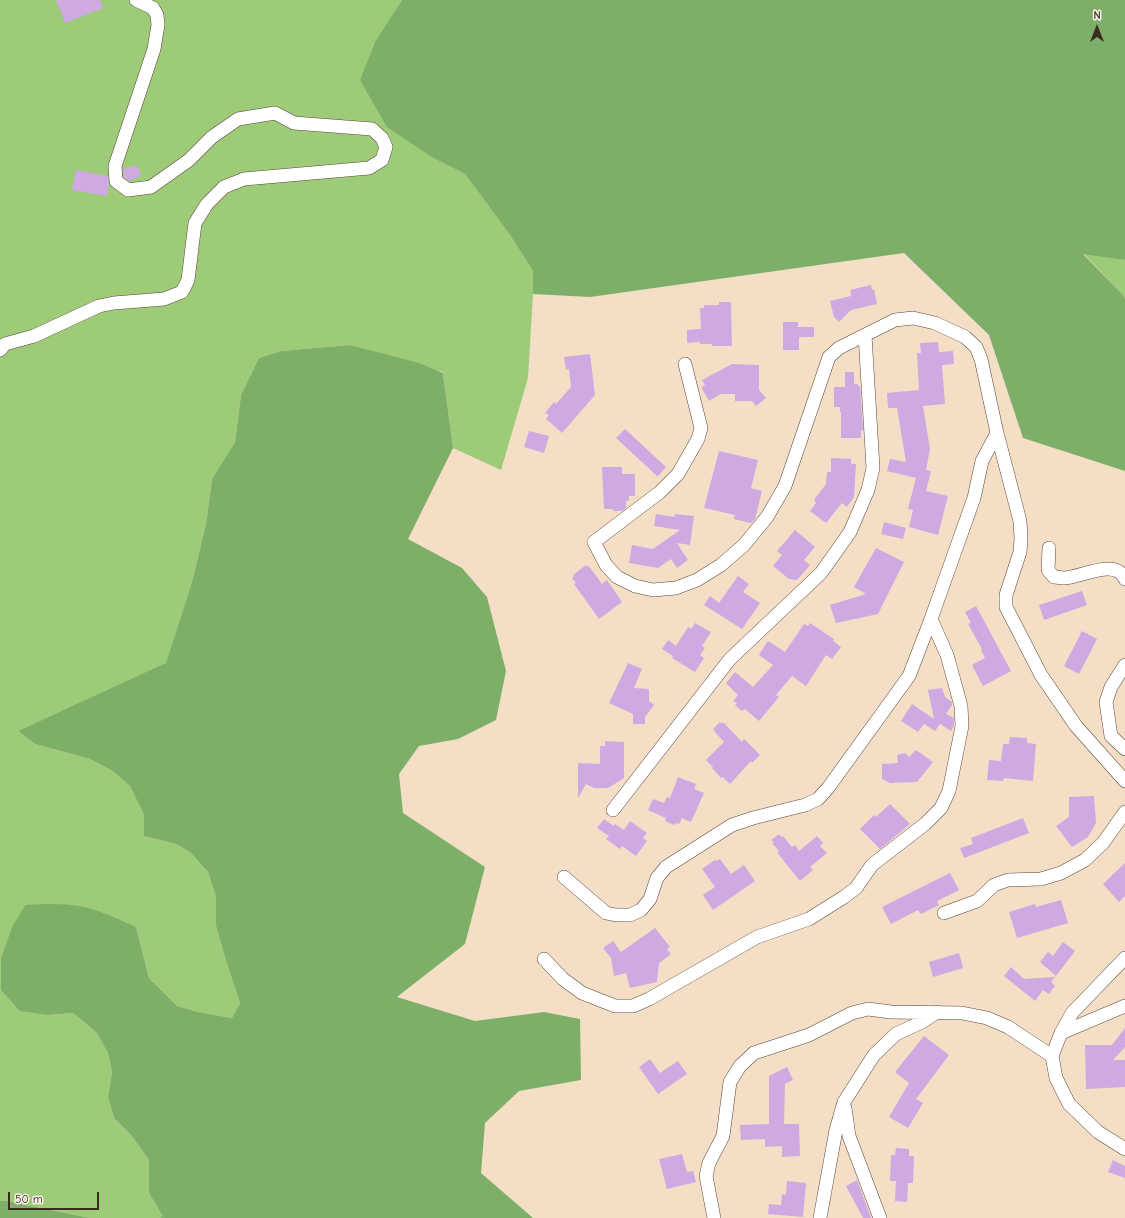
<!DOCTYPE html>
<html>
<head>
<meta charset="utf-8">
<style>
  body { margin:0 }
  #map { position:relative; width:1125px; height:1218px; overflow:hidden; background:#f4dfc6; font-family:"Comic Neue",sans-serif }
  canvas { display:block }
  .north { position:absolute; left:1077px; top:8px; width:40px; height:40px; -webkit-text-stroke:3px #f7f3e8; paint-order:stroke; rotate:0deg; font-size:11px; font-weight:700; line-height:16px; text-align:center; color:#3b2a1e }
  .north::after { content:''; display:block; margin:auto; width:14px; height:18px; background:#3b2a1e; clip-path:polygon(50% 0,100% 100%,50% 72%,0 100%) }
  .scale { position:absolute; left:8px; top:1192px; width:91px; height:18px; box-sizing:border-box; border:2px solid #3b2a1e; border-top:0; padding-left:5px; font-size:12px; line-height:14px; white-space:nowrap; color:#3b2a1e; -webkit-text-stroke:3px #f7f3e8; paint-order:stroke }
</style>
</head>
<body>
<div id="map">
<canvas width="1125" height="1218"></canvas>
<div class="north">N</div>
<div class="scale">50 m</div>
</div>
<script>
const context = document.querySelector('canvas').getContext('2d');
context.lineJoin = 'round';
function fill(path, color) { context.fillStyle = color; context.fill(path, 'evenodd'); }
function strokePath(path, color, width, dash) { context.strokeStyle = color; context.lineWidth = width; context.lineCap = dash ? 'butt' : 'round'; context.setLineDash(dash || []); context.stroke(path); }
fill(new Path2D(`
  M0,0h402l-26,40 59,119 30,15 45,61 23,36v23l-5,84 -27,92 -48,-22 -10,-76 -93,-27 -69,6 -22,7 -18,37 -6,47 -23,37 -6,45 -14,58 -26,82 -148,67 17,13 55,15 21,11 19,16 14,29v21l32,8 14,8 18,20 8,25v29l10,35 14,42 -8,15 -34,-6 -21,-6 -28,-28 -13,-51 -111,-22 -13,23 -11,30 48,57 24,-2 23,19 12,21 4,19 -4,25 6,21 17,17 18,25v33l15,23 -5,2h-69l-83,-17h-7z
  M1083,253l42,7v39l-2,-4z`), '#9dcb78');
fill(new Path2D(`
  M402,0h723v260l-42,-6 40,41 2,4v172l-102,-33 -34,-103 -85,-82 -314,44 -57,-3v-23l-23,-36 -45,-61 -30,-15 -48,-32 -27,-47 16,-40z
  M350,345l69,18 24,10 10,75 -45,91 54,29 25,29 19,74 -10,49 -38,19 -39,7 -20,28 4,39 82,54 -20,77 -68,53 78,24 69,-9 36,7 1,61 -62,11 -34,32 -4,50 52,45h-374l4,-2 -14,-23v-33l-18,-25 -17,-17 -6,-21 4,-25 -4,-19 -12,-21 -23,-19 -24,2 -29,-4 -19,-21v-32l11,-31 13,-22c19,-1 39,-2 59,2 18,4 36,13 52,20l13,51 28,28 21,6 34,6 8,-15 -14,-42 -10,-35v-29l-8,-25 -18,-20 -14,-8 -32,-8v-21l-14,-29 -19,-16 -21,-11 -55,-15 -17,-13 148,-68 26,-81 14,-58 6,-45 23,-37 6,-47 18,-37 22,-7z
  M0,1201h7l83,17h-90z`), '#7eaf68');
fill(new Path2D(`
  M56,0h44l3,8 -38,15z
  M137,165l4,11 -12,5 -5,-4 -1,-8z
  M76,170l32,6 1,8 -2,12 -35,-6z
  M871,285l1,5 2,-1 3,15 -26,6 -12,12 -5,-5 -4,-16 21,-5 -1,-6z
  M719,302h12l1,44h-20v-2h-12v-2l-13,1v-13l14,-1 -1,-21h4v-3h15z
  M783,322h15v5h16v10h-15v13h-16z
  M938,342l1,10 14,-1 1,13 -12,1 3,39 -22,2 7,43 -4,21 5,1 -5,20 22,5 -10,39 -29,-8 4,-17 -5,-1 8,-31 -29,-7 3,-12 16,3 -9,-54h-9l-1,-15 32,-3 -2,-37h4l-1,-10z
  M590,354l5,41 -33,38 -16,-14 3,-4 -4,-2 9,-11 2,2 15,-17 -2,-18 -3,1 -2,-13z
  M732,364l27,1v25l7,8 -10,8 -4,-5h-17v-7h-14l-12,7 -8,-14 4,-2 -3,-5z
  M845,372h9v12h4v2h2l3,44h-2v8h-20v-26h-1v-5h-6v-20h11z
  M625,429l41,38 -7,8 -2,1 -41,-38z
  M529,431l20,5 -5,17 -20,-6z
  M719,451l39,9 -7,28 11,3 -7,28 -4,4 -17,-4 1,-4 -31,-7z
  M831,458l20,1v5h5l-2,33 -7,10 -5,-4 -16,20 -16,-12 6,-8 -2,-3 12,-16 1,-12h4z
  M602,467h20v7h13v22h-6v5h-3v7l-4,3h-9v-2h-9z
  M656,514l18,3 1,-3 19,2 -4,29 -13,-2 11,17 -11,8 -6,-9 -13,9 -29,-5 3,-18 21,4 27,-19 -26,-4z
  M884,522l22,6 -3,11 -22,-5z
  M795,530l20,17 -11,13 6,5 -13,15 -8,-1 -16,-13 9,-11 -5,-4z
  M876,548l28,14 -26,52 -42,9 -6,-18 36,-11 -12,-7z
  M586,565l2,2 1,-1 13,18 5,-4 15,22 -23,17 -25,-35 2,-1 -4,-5 2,-2 -1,-1z
  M738,576l11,8 -6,8 17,11 -18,26 -38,-24 6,-9 9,7 -5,7z
  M1082,591l5,14 -43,15 -5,-15z
  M976,606l35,65 -28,15 -11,-21 13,-7 -4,-8 1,-1 -14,-25 3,-1 -6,-11z
  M695,623l16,9 -9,14 3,2 -5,7 4,3 -9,14 -23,-14 1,-2 -11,-7 6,-9 8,6 12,-19 3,2z
  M810,623l24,16 -1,2 8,6 -9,12 -6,-4 -20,31 -14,-10 -16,19 3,2 -20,24 -14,-12 -3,2 -7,-6 2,-2 -4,-2 5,-6 -12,-12 9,-11 18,15 20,-22 -14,-10 9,-14 17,11 19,-28 4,2z
  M1082,631l15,8 -18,35 -15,-8z
  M628,663l14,6 -8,19 15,1v12l5,4 -9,12v7h-12v-10l-24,-11z
  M942,688l3,9 7,5v3l-6,9 8,4v7l-3,6 -11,-7 -5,7 -11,-7 -6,8 -17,-11 11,-17 22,15 -6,-29z
  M720,722l2,2 1,-2 19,20 2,-3 16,16 -8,8 -1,-2 -21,23 -7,-7 -2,1 -9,-10 1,-1 -7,-7 18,-18 -10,-11h1l-2,-2z
  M1010,737l17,1v5l9,1 -3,37 -29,-3 -1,3 -16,-1 2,-20 12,1 2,-17h6z
  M605,741l19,1v36l-16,10h-14l-8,-4 -8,14v-35l22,1v-18h5z
  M916,750l17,12 -16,20 -27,1 -8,-4v-15l16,-1 -1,-8 8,-2 4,4z
  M678,777l18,7 -2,5 10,4 -13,29 -9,-4 -3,6 -4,-1 -1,2 -9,-4 1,-3 -18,-8 5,-11 11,4 3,-6 3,1z
  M1094,796l2,27 -8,14 -16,10 -16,-21 13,-9v-20z
  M890,804l20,20 -30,25 -20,-20 14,-14 2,2z
  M1023,818l6,15 -65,25 -4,-10 13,-4 -2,-6z
  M604,819l10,7 1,-2 9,6 6,-9 17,12 -4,5 4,3 -11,15 -14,-10 -2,3 -14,-10 3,-3 -12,-8z
  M779,834l2,3 2,-1 9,11 3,-2 4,6 18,-15 6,7 -3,3 7,7 -17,14 3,3 -13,11 -17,-21 -6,-8 2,-1 -7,-8 2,-1 -3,-2z
  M720,859l11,15 13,-9 11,16 -42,29 -10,-15 12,-8 -13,-18 13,-9 1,1z
  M1125,863v33l-6,6 -16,-18z
  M950,873l9,17 -22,11 2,4 -18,9 -3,-4 -27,14 -9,-17z
  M1061,900l7,23 -51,15 -8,-26 26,-8 1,3z
  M655,928l15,19 -3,2 4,5 -12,9 -2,19 -27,6 -4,-15 -12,3 -3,-18 -8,-10 10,-7 8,11z
  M1063,942l12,9 -19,25 -16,-14 8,-10 5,4z
  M959,953l4,15 -30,9 -4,-15z
  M1011,967l13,12 31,-2 -4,5 4,4 -6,8 -6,-4 -8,11 -31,-25z
  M1125,1028v19l-12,13h12v27l-39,2 -1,-44h27z
  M924,1036l25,19 -33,44 7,4 -15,25 -19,-11 20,-34 -14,-11z
  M650,1059l10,14 18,-12 9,13 -29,20 -19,-27z
  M787,1067l6,13 -8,4 -1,40h15l1,32 -18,1v-11l-17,1v-8l-24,1 -1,-15 29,-1v-48z
  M896,1148l13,1v7h5l-1,27h-5l-1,19 -12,-1 1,-20h-6l1,-26h4z
  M682,1154l5,18 6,-1 3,11 -29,7 -8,-30z
  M1113,1160l12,6v12l-17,-6z
  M857,1180l14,38h-8l-17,-32z
  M787,1181l19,2 -3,34 -35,-3 1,-10 12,1 1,-11 4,1z`), '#cea9e2');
const minor = new Path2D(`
  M0,350l5,-6 29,-8 65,-30 15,-3 50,-4 18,-7 6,-12 7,-57 12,-19 17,-17 20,-8 125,-11 13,-8 4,-13 -4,-9 -10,-9 -78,-6 -19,-10 -37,6 -26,18 -23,23 -38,27 -23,3 -12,-9 -1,-15 39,-117 4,-24 -1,-10 -4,-7 -17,-8
  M685,364l16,64 -3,11 -20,35 -18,18 -66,50 12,23 11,12 18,9 18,4 23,-2 21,-8 24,-15 23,-20 23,-28 18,-31 44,-129 10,-9 56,-28 18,-2 22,5 30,14 11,10 5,12 16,74 23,88 1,18 -1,13 -14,43v12l35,68 35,51 49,55
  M1049,548l-1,22 6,7c3,0 7,1 10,1 16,0 52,-21 61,1
  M1125,665l-14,22 -5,15 5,34 14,13
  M613,810l117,-151 91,-86 29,-41 18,-42 5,-22 -8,-133
  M564,877l42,36 10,2h14l11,-5 9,-11 7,-21 9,-11 66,-42 21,-7 52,-13 13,-6 10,-11 81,-112 22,-57 43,-121 8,-37 15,-28
  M944,913l33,-12 17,-16 14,-5 33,-1 20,-6 24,-13 18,-17 22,-31
  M1125,958l-53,55 -11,20 -9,23 4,22 13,26 29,28 27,17
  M544,959l19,20 19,14 33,13h18l16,-7 108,-62 52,-18 35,-22 12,-9 16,-23 53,-41 16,-16 8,-17 13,-65 -1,-20 -14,-51 -16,-36
  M1061,1033l64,-27
  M845,1108l4,28 31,82
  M714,1218l-8,-42 3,-13 14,-27 7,-54 10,-16 14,-13 55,-18 43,-22 16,-4 23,3 71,1 25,5 21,9 44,29
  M820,1218l16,-88 8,-28 30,-47 22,-21 26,-12 15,-10`);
strokePath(minor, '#574537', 14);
strokePath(minor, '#fff', 13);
</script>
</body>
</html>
